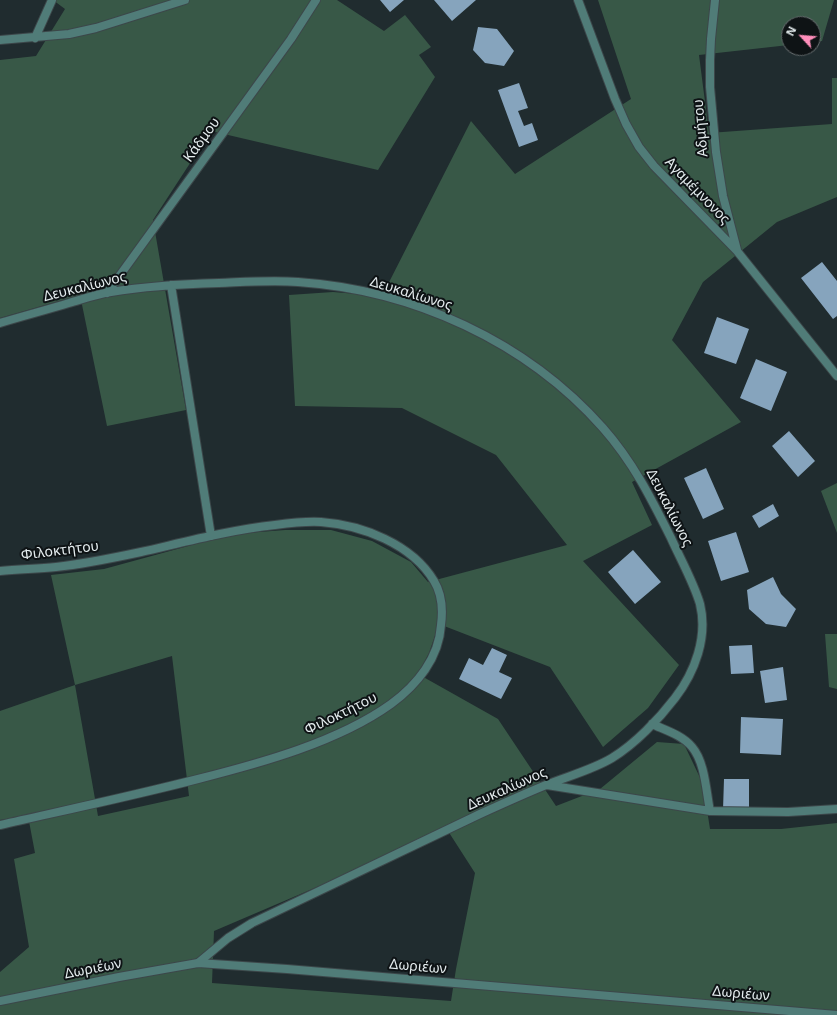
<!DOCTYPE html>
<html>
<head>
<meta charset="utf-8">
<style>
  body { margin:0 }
  #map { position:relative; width:837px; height:1015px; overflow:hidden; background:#202c2f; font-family:"Noto Sans",sans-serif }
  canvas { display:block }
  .north { position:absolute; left:781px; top:16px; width:40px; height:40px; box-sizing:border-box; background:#0e1315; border:1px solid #646a6c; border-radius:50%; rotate:296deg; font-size:11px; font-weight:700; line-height:16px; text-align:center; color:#e5edef }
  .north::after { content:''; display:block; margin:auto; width:14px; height:18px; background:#fe8ebb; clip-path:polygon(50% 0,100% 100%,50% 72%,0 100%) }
</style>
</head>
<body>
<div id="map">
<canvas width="837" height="1015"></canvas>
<div class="north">N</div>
</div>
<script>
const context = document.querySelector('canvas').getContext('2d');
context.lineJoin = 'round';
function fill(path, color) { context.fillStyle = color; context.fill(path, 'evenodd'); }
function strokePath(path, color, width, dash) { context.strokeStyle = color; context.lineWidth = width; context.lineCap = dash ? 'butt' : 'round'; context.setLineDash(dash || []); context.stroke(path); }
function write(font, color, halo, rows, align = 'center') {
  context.font = font + ' "Noto Sans",sans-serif'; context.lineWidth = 4; context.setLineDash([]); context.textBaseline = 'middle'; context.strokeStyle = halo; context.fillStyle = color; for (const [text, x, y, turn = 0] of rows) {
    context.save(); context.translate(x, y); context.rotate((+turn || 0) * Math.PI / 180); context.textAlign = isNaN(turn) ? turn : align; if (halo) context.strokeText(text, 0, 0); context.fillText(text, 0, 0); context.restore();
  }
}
fill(new Path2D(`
  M53,0h284l47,31 21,-16 26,32 -12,8 16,22 -57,93 -167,-39 -58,89 33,190 -79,16 -27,-131 -80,23v-258l36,-4 29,-47z
  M598,0h236l-12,41 -9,1v-18h-24v21l-90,10 10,78 123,-9v-46h5v119l-60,25 -74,60 -31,58 69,82 -109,60 20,43 -69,36 96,104 -31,43 -45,39 -53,-80 -111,-43 -10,29 -11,21 80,45 58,87 44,-17 57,-47 27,2 19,40 7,45h71l56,-6v192h-837v-43l29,-25 -15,-88 21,-6 -7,-37 -28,4v-109l75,-26 -24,-110 53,-6 128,-35 53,-4h46l41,11 39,21 17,20 139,-37 -71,-90 -94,-47 -107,-2 -6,-111 44,-3 49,4 89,-175 44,53 116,-75zM172,656l17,140 -91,20 -23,-131zM448,831l27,42 -19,96 -5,32 -239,-18 2,-52z
  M837,483v50l-16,-42z
  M825,634h12v55l-8,-2z`), '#385847');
fill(new Path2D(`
  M380,0h24l-14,12z
  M434,0h42l-24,21z
  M478,27l19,2 17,22 -10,15 -19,-3 -12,-13z
  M519,83l9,25 -10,3 6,15 8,-3 6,17 -19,7 -21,-57z
  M822,262l15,19v35l-4,3 -32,-41z
  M717,317l32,12 -13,35 -32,-11z
  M756,359l31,13 -16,39 -31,-13z
  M789,431l26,30 -17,16 -26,-31z
  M706,468l18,41 -21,10 -19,-41z
  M773,504l6,12 -20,12 -7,-12z
  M736,532l13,40 -28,9 -13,-40z
  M633,550l28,32 -26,22 -27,-32z
  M773,577l8,17 15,15 -10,18 -20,-3 -17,-15 -2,-19z
  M752,645l2,28 -23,1 -2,-28z
  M492,648l15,7 -8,17 13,6 -11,21 -42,-20 10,-21 14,7z
  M783,667l4,33 -22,3 -5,-32z
  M741,717l42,2 -2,36 -41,-2z
  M724,779h25v31h-26z`), '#86a4bd');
const minor = new Path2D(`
  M578,0l37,99 11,25 13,23 15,19 83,85 100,125
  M715,0l-4,39 -1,21v27l6,65 7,44 14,54
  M35,38l17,-38
  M0,40l69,-6 27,-6 89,-28
  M171,285l40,251
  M107,293l184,-254 25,-39
  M0,323c23,-7 46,-13 69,-20 14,-4 28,-9 42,-11 36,-6 72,-8 108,-9 26,-1 53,-3 79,-1 115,8 228,59 305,146 30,34 48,70 68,110 9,20 23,45 29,66 8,33 -5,68 -25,94 -16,21 -40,46 -63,60 -20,12 -44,18 -66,27 -22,9 -44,19 -66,29 -76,36 -152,73 -228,109l-24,15 -30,25
  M0,571c19,-2 37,-2 56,-4 28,-3 57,-9 85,-15 44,-10 89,-22 134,-27 15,-2 30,-4 46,-3 41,3 91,22 113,59 8,13 9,29 7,44 -2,33 -24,60 -50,79 -53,38 -130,59 -193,75 -66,17 -132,31 -198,46
  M652,724c13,6 30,11 40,23 13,15 14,44 18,64
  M547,785l163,26 78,1 49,-3`);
const tertiary = new Path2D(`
  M0,1001l119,-24 79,-14 89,6 550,46`);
strokePath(minor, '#3c474a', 10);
strokePath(tertiary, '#3c474a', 10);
strokePath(minor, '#507c78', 8);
strokePath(tertiary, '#507c78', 8);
write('14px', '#e5edef', '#0e1315', [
  ["Αδμήτου",701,128,-95],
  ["Κάδμου",202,140,-54],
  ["Αγαμέμνονος",697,191,46],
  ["Δευκαλίωνος",85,287,-14],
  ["Δευκαλίωνος",411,294,17],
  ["Δευκαλίωνος",669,508,63],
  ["Φιλοκτήτου",60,551,-7],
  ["Φιλοκτήτου",341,714,-26],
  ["Δευκαλίωνος",507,789,-24],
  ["Δωριέων",418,967,5],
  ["Δωριέων",93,969,-11],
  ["Δωριέων",741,994,5]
]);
</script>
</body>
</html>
